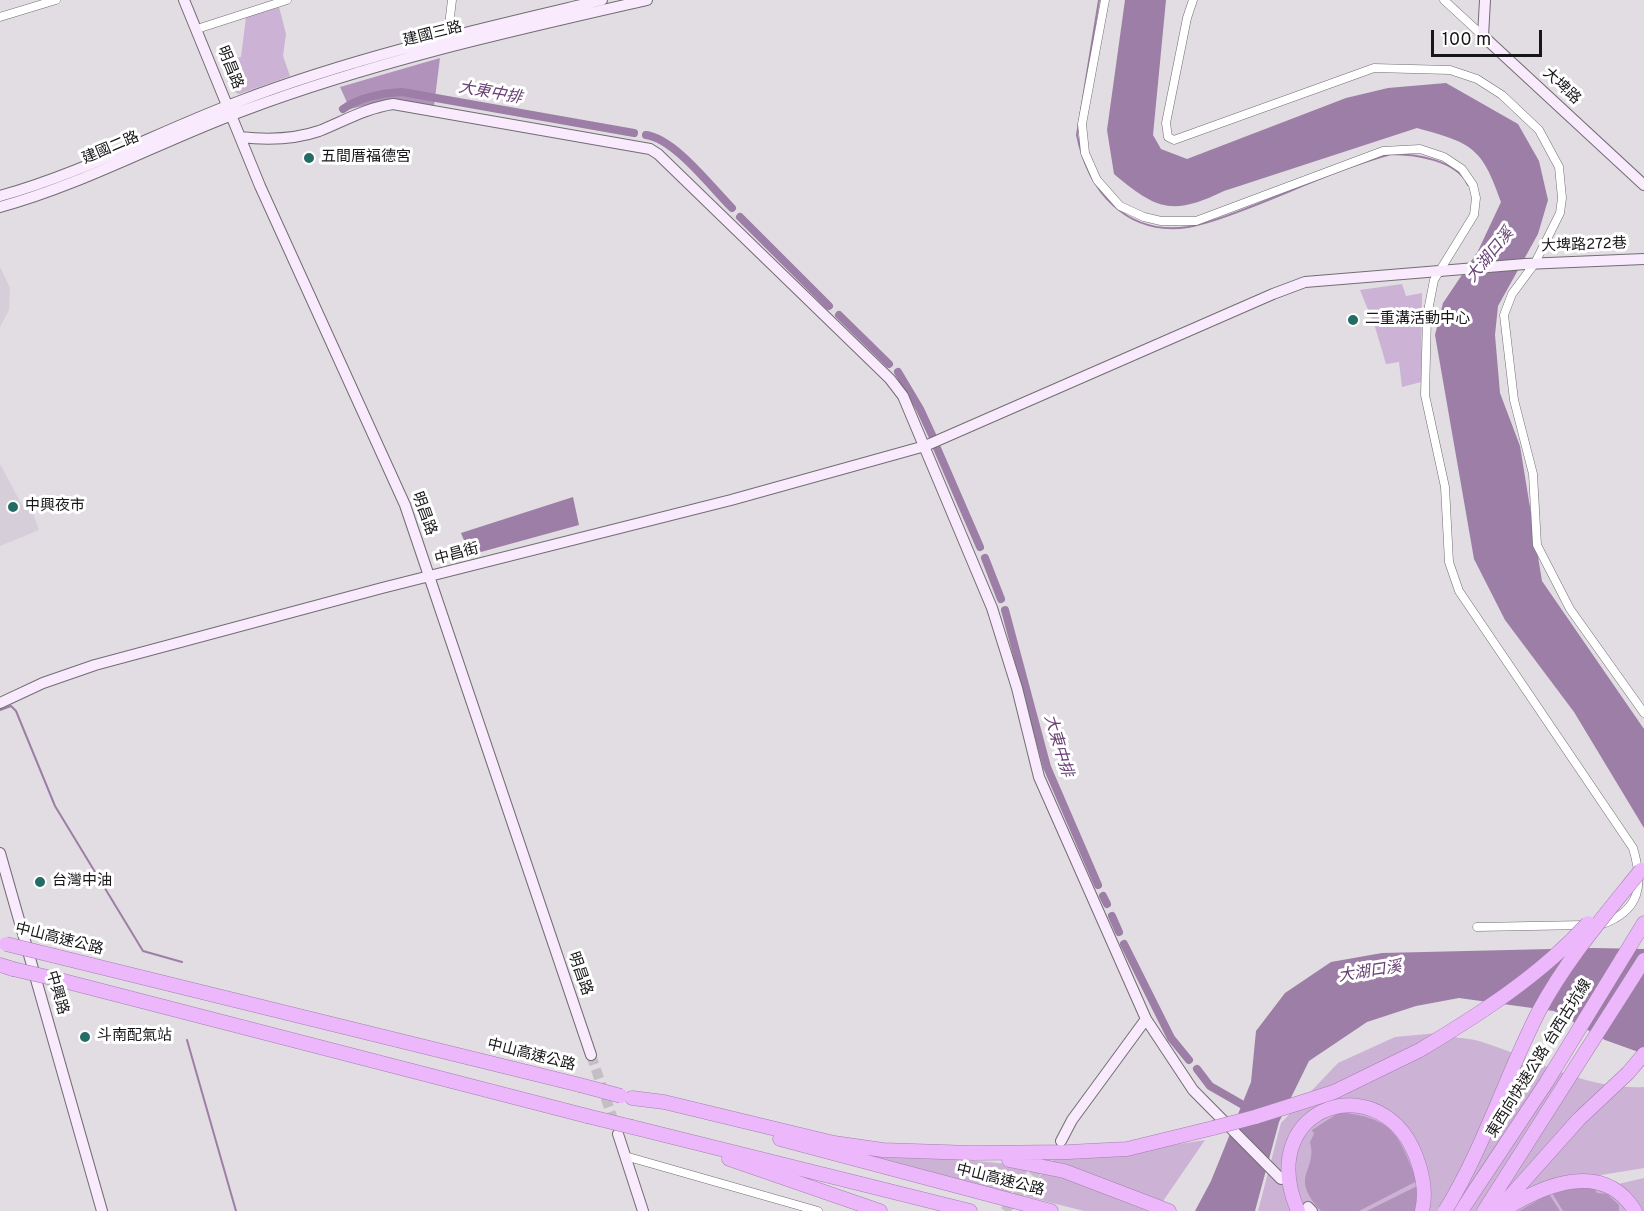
<!DOCTYPE html>
<html>
<head>
<meta charset="utf-8">
<style>
  body { margin:0 }
  #map { position:relative; width:1644px; height:1211px; overflow:hidden; background:#e1dde2; font-family:Overpass,sans-serif }
  canvas { display:block }
  .scale { position:absolute; left:1431px; top:30px; width:111px; height:27px; box-sizing:border-box; border:3px solid #171618; border-top:0; padding-left:8px; font-size:18px; line-height:21px; white-space:nowrap; color:#171618; -webkit-text-stroke:4px #fff; paint-order:stroke }
</style>
</head>
<body>
<div id="map">
<canvas width="1644" height="1211"></canvas>
<div class="scale">100 m</div>
</div>
<script>
const context = document.querySelector('canvas').getContext('2d');
context.lineJoin = 'round';
function fill(path, color) { context.fillStyle = color; context.fill(path, 'evenodd'); }
function strokePath(path, color, width, dash) { context.strokeStyle = color; context.lineWidth = width; context.lineCap = dash ? 'butt' : 'round'; context.setLineDash(dash || []); context.stroke(path); }
function write(font, color, halo, rows, align = 'center') {
  context.font = font + ' Overpass,"Noto Sans TC",sans-serif'; context.lineWidth = 6; context.setLineDash([]); context.textBaseline = 'middle'; context.strokeStyle = halo; context.fillStyle = color; for (const [text, x, y, turn = 0] of rows) {
    context.save(); context.translate(x, y); context.rotate((+turn || 0) * Math.PI / 180); context.textAlign = isNaN(turn) ? turn : align; if (halo) context.strokeText(text, 0, 0); context.fillText(text, 0, 0); context.restore();
  }
}
fill(new Path2D(`
  M0,267l10,21 -1,22 -9,17z
  M0,464l22,41 10,5 7,20 -39,16z`), '#d6ced9');
fill(new Path2D(`
  M279,7l7,27 -3,22 7,20 -51,18 -8,-4 -10,-27 20,-6 5,-40z
  M1402,284l4,12 16,-3 -1,89 -19,5 -3,-25 -13,2 -11,-37 -15,-37z
  M1438,1033c14,6 27,4 41,8 56,17 104,49 165,46v81l-49,8 2,13 47,-11v33h-342l-9,-27 7,-61c-23,28 -22,56 -7,88h-35l23,-88 57,-60 57,-26z
  M1205,1140l-44,64 -109,-41 1,-4 63,-5z
  M826,1147l183,17 21,4 -19,25z
  M1043,1172l23,4 82,35h-64l-59,-15z`), '#ccb2d4');
fill(new Path2D(`
  M440,58l-6,48 -44,-6 -40,9 -10,-22z
  M1340,1112c54,7 58,21 77,69l-58,30h-38c-33,-36 -3,-39 -11,-69l4,-8 -2,-4z
  M1417,1186v25h-50z
  M1575,1187l19,1 3,5 10,1 12,11v6h-56l-11,-18z
  M1549,1194l11,17h-41z`), '#b192ba');
fill(new Path2D(`
  M1125,0h41l-13,135 8,14 26,10 159,-61 42,-10 58,-5 72,41 21,37 9,39 -10,34 -40,72 -3,29 5,58 20,53 22,135 102,148v99l-70,-116 -69,-92 -31,-61 -39,-224 8,-32 35,-52 23,-49c-19,-55 -29,-59 -84,-74l-193,63c-52,25 -67,19 -110,-17l-7,-44z
  M573,497l6,28 -109,30 -9,-22z
  M1594,948l50,1v105l-39,-14 -51,-29 -95,-13 -43,8 -49,16 -58,39 -30,61 -24,89h-60l16,-30 40,-99 5,-51 29,-38 46,-31 51,-9z`), '#9d7ea6');
strokePath(new Path2D(`
  M1099,0l-22,135c11,56 49,101 111,92 23,-4 44,-13 65,-21 46,-18 91,-39 138,-52 24,0 66,6 77,31
  M0,710l11,-4 5,5 39,95 88,145 39,11
  M187,1040l49,171`), '#9d7ea6', 2);
strokePath(new Path2D(`
  M343,109c17,-12 39,-16 59,-17l232,41
  M646,135c29,4 65,52 86,73
  M740,217l89,89
  M839,315l50,49
  M898,372l22,37 12,26
  M937,448l43,99
  M985,558l16,41
  M1005,610l42,157 51,118
  M1103,896l4,8
  M1112,916l7,16
  M1124,944l47,94 18,22
  M1197,1069l13,17 40,23`), '#9d7ea6', 8);
strokePath(new Path2D(`
  M591,1055l25,73
  M1005,1211l50,-63`), '#c3bfc4', 10, [10, 5]);
const street = new Path2D(`
  M1105,0l-23,124 3,29 12,27 23,26 24,11 17,4h35l187,-70 37,-2 24,8 18,12 11,16 3,13 -2,17 -40,65 -7,36 -2,79 20,92 4,75 10,29 174,257c11,37 8,63 -33,77
  M1193,0l-6,18 -21,105 2,14 6,3 200,-72 76,2 27,9 25,16 37,35 20,37 3,31 -2,15 -25,50 -23,31 -8,21 10,85 19,74 4,71 33,64 74,104
  M1444,0l39,36
  M0,17l56,-17
  M197,29l90,-29
  M447,42l5,-42
  M1477,927l108,-2
  M625,1156l193,55`);
const secondary = new Path2D(`
  M184,0l76,186 145,319 186,550
  M1485,0l-2,36 161,149
  M240,137c27,3 53,3 79,-6 25,-10 47,-23 74,-27l257,45 8,5 232,225 13,17 89,212 25,80 22,89 107,242 47,71 88,89
  M0,196c83,-23 160,-65 240,-95 118,-45 240,-72 362,-101
  M0,207c84,-23 163,-67 245,-97 131,-49 266,-79 402,-110
  M0,703l43,-20 52,-18 287,-77 349,-88 194,-54 348,-152 32,-12 220,-18 119,-5
  M0,853l102,358
  M618,1134l25,77
  M1061,1141l11,-21 74,-101
  M1308,1207l4,4`);
const highway = new Path2D(`
  M55,956l525,129
  M0,965l13,4
  M60,980l527,136
  M632,1098l32,4 170,41 49,7 90,3 95,-1 59,-3 86,-21
  M1255,1117l79,-25 86,-42
  M632,1127l338,84
  M780,1139l271,72
  M729,1159l151,52
  M1009,1160l55,11 105,40
  M1298,1211c-46,-108 88,-148 120,-49 5,15 8,33 4,49
  M1461,1211l85,-128 98,-160
  M1484,1211l160,-251
  M1497,1211l82,-92 49,-46 16,-19
  M1502,1211c41,-26 101,-52 133,0`);
strokePath(street, '#716e72', 9);
strokePath(secondary, '#716e72', 12);
strokePath(highway, '#a17fac', 15);
strokePath(street, '#fff', 8);
strokePath(secondary, '#f9eafe', 10);
strokePath(highway, '#ecb8fb', 14);
const highwayBridge = new Path2D(`
  M6,944l49,12
  M13,969l47,11
  M1420,1050c60,-36 121,-75 168,-127
  M580,1085l41,11
  M587,1116l45,11
  M1213,1128l42,-11
  M1445,1211c39,-63 60,-134 94,-200 27,-51 66,-96 102,-141`);
strokePath(highwayBridge, '#a17fac', 15, []);
strokePath(highwayBridge, '#ecb8fb', 14);
for (const [x, y, r, color] of [
  [309,158,6,"#236c66"],
  [1353,320,6,"#236c66"],
  [13,507,6,"#236c66"],
  [40,882,6,"#236c66"],
  [85,1037,6,"#236c66"]
]) { const dot = new Path2D(); dot.arc(x, y, r, 0, 2 * Math.PI); context.fillStyle = color; context.fill(dot); strokePath(dot, '#fff', 2); }
write('15px', '#171618', '#fff', [
  ["建國三路",433,35,-14],
  ["明昌路",229,68,68],
  ["大埤路",1561,87,43],
  ["建國二路",111,149,-23],
  ["大埤路272巷",1584,246,-2],
  ["明昌路",423,514,70],
  ["中昌街",457,555,-15],
  ["中山高速公路",59,940,14],
  ["明昌路",579,974,71],
  ["中興路",56,993,74],
  ["中山高速公路",531,1056,14],
  ["東西向快速公路 台西古坑線",1540,1059,-58],
  ["中山高速公路",1000,1181,14]
]);
write('15px', '#171618', '#fff', [
  ["五間厝福德宮",321,158],
  ["二重溝活動中心",1365,320],
  ["中興夜市",25,507],
  ["台灣中油",52,882],
  ["斗南配氣站",97,1037]
], 'left');
write('italic 16px', '#694075', '#fff', [
  ["大東中排",490,94,10],
  ["大湖口溪",1491,256,-51],
  ["大東中排",1057,746,73],
  ["大湖口溪",1370,973,-9]
]);
</script>
</body>
</html>
